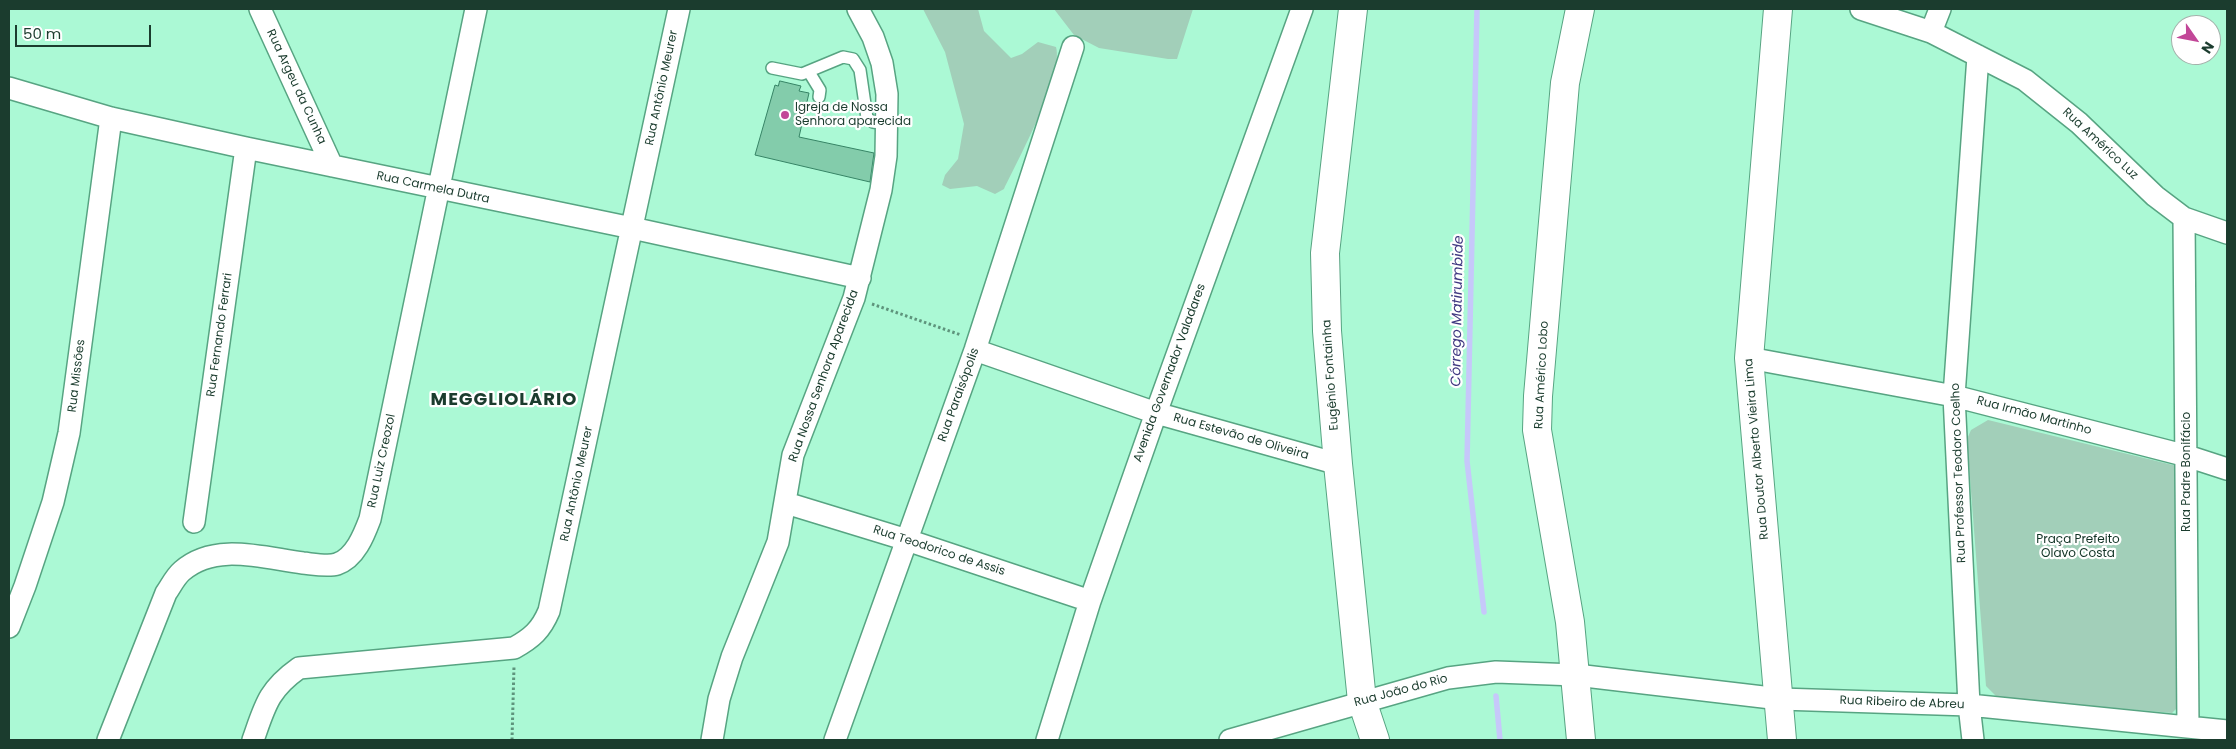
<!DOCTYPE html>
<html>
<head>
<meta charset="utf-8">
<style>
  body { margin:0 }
  #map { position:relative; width:2236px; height:749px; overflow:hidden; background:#abf9d5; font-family:Poppins,sans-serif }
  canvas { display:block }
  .frame { position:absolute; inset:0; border:10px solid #1b3c2e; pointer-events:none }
  .north { position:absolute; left:2171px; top:15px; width:50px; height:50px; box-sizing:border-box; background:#fff; border:1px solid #a4b1ab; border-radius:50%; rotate:123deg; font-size:14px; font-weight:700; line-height:20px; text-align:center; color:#1b3c2e }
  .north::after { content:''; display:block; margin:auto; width:18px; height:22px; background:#c24798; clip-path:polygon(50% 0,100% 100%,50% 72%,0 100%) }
  .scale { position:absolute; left:15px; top:25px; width:136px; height:22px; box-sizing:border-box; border:2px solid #1b3c2e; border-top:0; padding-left:6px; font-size:15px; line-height:18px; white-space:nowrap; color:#1b3c2e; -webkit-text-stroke:4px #fff; paint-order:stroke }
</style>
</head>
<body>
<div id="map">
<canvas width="2236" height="749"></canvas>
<div class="frame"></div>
<div class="north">N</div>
<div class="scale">50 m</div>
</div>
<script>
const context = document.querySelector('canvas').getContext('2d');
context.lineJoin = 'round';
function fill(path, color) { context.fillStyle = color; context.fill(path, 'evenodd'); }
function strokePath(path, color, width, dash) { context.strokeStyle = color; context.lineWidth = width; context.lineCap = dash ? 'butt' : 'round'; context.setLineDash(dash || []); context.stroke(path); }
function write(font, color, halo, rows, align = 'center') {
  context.font = font + ' Poppins,sans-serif'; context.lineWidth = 4.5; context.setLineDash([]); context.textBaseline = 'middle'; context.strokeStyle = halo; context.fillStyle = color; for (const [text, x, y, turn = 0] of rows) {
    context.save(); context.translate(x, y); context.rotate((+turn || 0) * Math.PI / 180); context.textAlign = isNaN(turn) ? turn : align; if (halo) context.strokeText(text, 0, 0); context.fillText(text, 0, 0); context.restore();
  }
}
fill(new Path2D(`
  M923,9h55l6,22 27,27 11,-4 16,-12 18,5c8,28 -38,113 -52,142l-9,5 -18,-8 -27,3 -8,-4 3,-10 13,-16 6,-35 -19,-72z
  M1054,9h139l-16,50h-9l-69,-11 -25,-13z
  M1988,420l189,46 1,241 -6,6 -169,-15 -7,-2 -10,-10 -19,-247 4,-9z`), '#a2cfb9');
strokePath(new Path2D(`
  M1477,9l-10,452 17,151
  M1496,696l4,44`), '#c6c8fa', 5.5);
const building = new Path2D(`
  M780,81l21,5 -2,5 10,2 -10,44 75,16 -4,29 -115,-27 20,-70 3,1z`);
fill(building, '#83ccab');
strokePath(building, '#368465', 1);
const lane = new Path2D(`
  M772,68l30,6 41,-17 10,2 7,11 7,48 6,4 15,2
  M809,72l11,18 -1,7`);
const street = new Path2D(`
  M260,9l72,157
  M1861,9l70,23 94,48 54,43 76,73 29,22 43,15
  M1931,32l9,-23
  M9,88l102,30 135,30 386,80 228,50
  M2184,218l4,509
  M975,350l181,63 182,51
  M1749,358l205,38 233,60 40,13
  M786,503l121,37 183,61
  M194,522l52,-374
  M9,627l16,-41 28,-84 16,-69 42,-315
  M108,740l58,-147c5,-7 9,-16 16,-22 33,-29 81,-13 121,-8 10,1 25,4 34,1 18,-6 27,-29 33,-45l106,-510
  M253,740c12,-34 15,-50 46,-72l215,-20c18,-10 27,-18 35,-37l130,-602
  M712,740l7,-41 13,-42 46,-115 15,-87 61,-157 27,-108 5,-34 1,-62 -5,-31 -9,-26 -15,-28
  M835,740l140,-390 98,-303
  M1047,740l43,-139 66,-188 146,-404
  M1230,740l218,-62 48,-6 80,3 204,24 189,6 258,26
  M1973,740l-4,-35 -15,-309 24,-340`);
const secondary = new Path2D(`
  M1353,9l-28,244 2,78 11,133 24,237 13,39
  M1580,9l-15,74 -27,313 -1,34 33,192 11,118
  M1778,9l-29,349 33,382`);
strokePath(lane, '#57a482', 14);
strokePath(street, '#57a482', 24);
strokePath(secondary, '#57a482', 30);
strokePath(new Path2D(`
  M872,304l89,31
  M512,740l2,-74`), '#5e947c', 3, [2.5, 2.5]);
strokePath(lane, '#fff', 11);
strokePath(street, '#fff', 21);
strokePath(secondary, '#fff', 28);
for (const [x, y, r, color] of [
  [785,115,5,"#c24798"]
]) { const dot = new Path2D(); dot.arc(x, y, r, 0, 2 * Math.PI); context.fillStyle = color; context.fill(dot); strokePath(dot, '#fff', 2); }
write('12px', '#1b3c2e', '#fff', [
  ["Rua Argeu da Cunha",296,87,65],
  ["Rua Antônio Meurer",662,88,-78],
  ["Rua Américo Luz",2100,144,43],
  ["Rua Carmela Dutra",433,188,12],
  ["Rua Fernando Ferrari",220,335,-82],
  ["Avenida Governador Valadares",1170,373,-70],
  ["Eugênio Fontainha",1331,375,-94],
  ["Rua Américo Lobo",1542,375,-87],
  ["Rua Missões",77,376,-83],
  ["Rua Nossa Senhora Aparecida",824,376,-70],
  ["Rua Paraisópolis",959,395,-70],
  ["Rua Irmão Martinho",2034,416,15],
  ["Rua Estevão de Oliveira",1241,437,16],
  ["Rua Doutor Alberto Vieira Lima",1757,449,-95],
  ["Rua Luiz Creozol",382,461,-78],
  ["Rua Padre Bonifácio",2187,472,-90],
  ["Rua Professor Teodoro Coelho",1959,473,-92],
  ["Rua Antônio Meurer",577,484,-78],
  ["Rua Teodorico de Assis",939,551,18],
  ["Rua João do Rio",1401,691,-15],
  ["Rua Ribeiro de Abreu",1902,703,2]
]);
write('12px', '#1b3c2e', '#fff', [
  ["Igreja de Nossa",795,108],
  ["Senhora aparecida",795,122]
], 'left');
write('12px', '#103224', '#fff', [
  ["Praça Prefeito",2078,540],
  ["Olavo Costa",2078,554]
]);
write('italic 14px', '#403981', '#fff', [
  ["Córrego Matirumbide",1458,311,-89]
]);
context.letterSpacing = '1px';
write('bold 18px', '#1b3c2e', '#fff', [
  ["MEGGLIOLÁRIO",504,400]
]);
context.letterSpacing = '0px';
</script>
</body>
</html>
